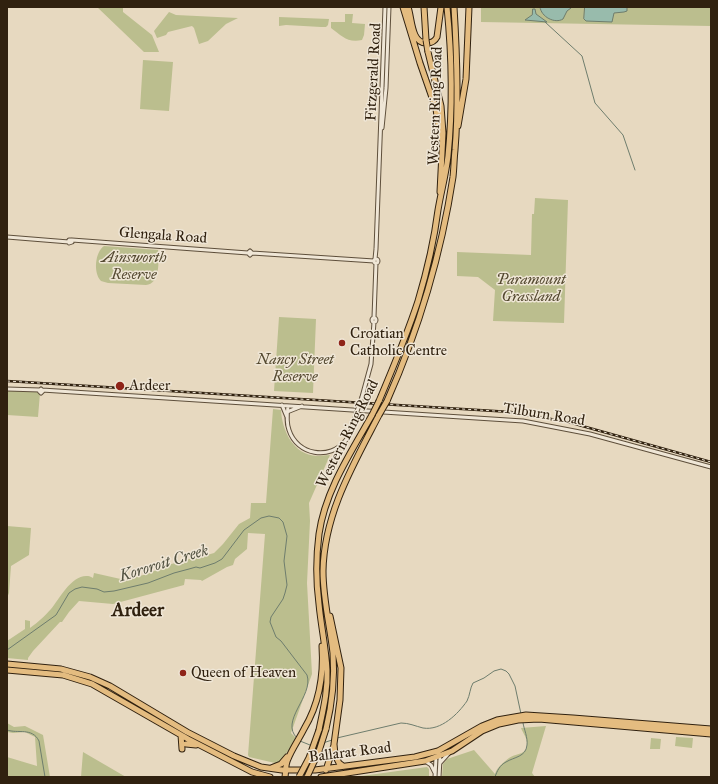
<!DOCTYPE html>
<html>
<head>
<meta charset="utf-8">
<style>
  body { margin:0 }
  #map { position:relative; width:718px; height:784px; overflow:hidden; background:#e7d9c0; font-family:"IM FELL Great Primer",serif }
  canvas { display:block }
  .frame { position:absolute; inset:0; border:8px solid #30210f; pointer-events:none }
</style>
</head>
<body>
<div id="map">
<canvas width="718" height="784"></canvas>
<div class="frame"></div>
</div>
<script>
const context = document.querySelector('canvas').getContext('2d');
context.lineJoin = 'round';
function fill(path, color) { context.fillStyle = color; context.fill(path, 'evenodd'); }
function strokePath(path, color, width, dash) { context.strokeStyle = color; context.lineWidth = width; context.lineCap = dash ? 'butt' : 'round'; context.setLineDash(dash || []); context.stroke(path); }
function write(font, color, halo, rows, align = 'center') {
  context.font = font + ' "IM FELL Great Primer",serif'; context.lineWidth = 3; context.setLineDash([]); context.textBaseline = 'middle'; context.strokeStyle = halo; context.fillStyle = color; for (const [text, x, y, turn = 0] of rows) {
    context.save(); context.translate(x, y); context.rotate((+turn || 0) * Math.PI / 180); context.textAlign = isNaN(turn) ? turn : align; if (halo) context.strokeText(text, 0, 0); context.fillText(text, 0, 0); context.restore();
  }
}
fill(new Path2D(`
  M97,7h26v5l29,23 7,17h-15z
  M481,7h230v19l-230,-4z
  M169,12l7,3 62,3 -12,6 -18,17 -9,3 -5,-16 -2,-2 -24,6 -2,3 -9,3 -3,-7z
  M345,14h8l-1,9 13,1 -1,11 -2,5c-15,3 -20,-4 -31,-12v-6h14z
  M279,17l50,2 -1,6 -2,2h-5l-35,-2 -7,1z
  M143,60l30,2 -4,49 -29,-2z
  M535,198l33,2 -4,123 -71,-2 2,-31 -17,-13 -21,-1v-24l74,3 1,-41h2z
  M104,246l54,4c1,11 2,34 -12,35l-38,-2 -7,-2c-8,-8 -6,-29 3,-35z
  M279,317l37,2 -3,74 -39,-2z
  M7,390l32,2 1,1 -2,24 -31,-2z
  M273,409l8,1c1,20 12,45 36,46 4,0 8,-1 13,-1l-21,48 1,18 -3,62 5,91 -21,59 6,6 -18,24 -4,2v-2l-26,-6 -1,-2 17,-221 -17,-1 -1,16 -12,10 -2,6 -6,2 -25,14 -1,-1 -16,-1 -1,6 -71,19 -34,-3 -10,11 -7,10h-2l-27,29 -5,7v2l-21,-2v-17l18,-12v-9l5,1v7c8,-6 14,-11 21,-19 8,-10 21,-35 37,-33 2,0 3,1 5,2l1,-5 31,7 22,-6 21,-9 25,-7v1l21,-6 9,-9 16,-20 11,-6 1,-15h15z
  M7,526l24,2 -2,27 -18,11 -2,27 -2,5z
  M7,723l7,4 11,-1 18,9 7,42h-43v-20l30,9 -2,-29 -10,-5 -12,1 -6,-1z
  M546,726l-14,47 3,4h-93l1,-13 4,-5 27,-9 21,24c2,-7 9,-12 14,-16 7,-5 19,-3 18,-15 0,-5 -4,-10 -6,-15z
  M676,737l17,1 -1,10 -17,-2z
  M651,738l10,1 -1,10h-10z
  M83,752l43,25h-45z
  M427,767l2,2v8h-75z`), '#bbbe8e');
const water = new Path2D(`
  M540,7h31v1l-4,3 -4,8c-8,5 -22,-2 -23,-12z
  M585,7h42v4l-3,1 -10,1 -2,9 -26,-1 -2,-2z
  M533,9h2l1,5 11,8 -22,-2 7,-5z`);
fill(water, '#98bbac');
strokePath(water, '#6e7d6d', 1);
strokePath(new Path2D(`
  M545,22l37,34 13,47 28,32 12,35
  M7,650l49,-35 13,-22 6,-4 7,-2 15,2 7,3 10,-1 34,-8 26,-10 15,-4 7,-2 4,1 15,-5 7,-4 22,-29 17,-12 8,-2 10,2 4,4 4,14 -3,25 3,24 -2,8 -2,6 -12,18 -1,5 6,15 5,4 26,34c7,21 -28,46 -10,63
  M7,730c11,4 25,-3 32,11l6,36
  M337,738l64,-15c8,0 14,3 22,5 18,3 35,-14 44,-27 3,-6 3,-13 6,-18l11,-5 10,-7 7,-2 5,2 3,3 6,12 6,28
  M300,741l10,4
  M323,743l9,-3
  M495,777c2,-6 5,-12 11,-15 8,-5 20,-5 21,-17 1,-7 -3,-16 -4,-22`), '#6e7d6d', 1);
const minor = new Path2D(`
  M382,128l4,-40 3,-81
  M7,237l62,5
  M69,240h2l1,2 -3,1z
  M72,240l176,13
  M252,253l-2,-2 -2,2 2,2 2,-2 122,8
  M374 261a2 2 0 1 1 4 0a2 2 0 1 1-4 0Z
  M375,259l1,-10 9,-242
  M374,317l2,-54
  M372 320a2 2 0 1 1 4 0a2 2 0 1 1-4 0Z
  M7,389l33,1
  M41,389l2,2 -2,2 -2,-2z
  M42,390l481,31 67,13 121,33
  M362,397l9,-33 3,-42
  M282,405l5,12
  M288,406c-1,8 -2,16 1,24 8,25 41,31 57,10 6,-7 8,-17 10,-26
  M287,412l15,-6
  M425,761l6,4 4,8
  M440,763l9,-10
  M435,777l1,-20
  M439,777l1,-18 -1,-4`);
const highway = new Path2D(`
  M403,7l17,56 16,46 4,29
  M408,7c4,11 3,37 19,36 5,0 8,-2 10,-6l4,-30
  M424,7l2,33
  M428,52l13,54 2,27 -3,59
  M458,126l8,-47 3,-72
  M379,401c14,-33 28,-66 39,-100 9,-30 16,-60 20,-91 3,-18 8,-36 10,-54 5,-50 4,-99 -1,-149
  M387,401c32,-72 54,-146 66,-224 1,-9 1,-18 2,-27 4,-48 2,-95 -1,-143
  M330,616l11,52 -1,32 -6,44 1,11 4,8 4,3
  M7,664l54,5 29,8 20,9 77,46 47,24 27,11 21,3h33l100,-13 23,-6 44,-25 15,-6 29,-5 47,3 138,11
  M7,670l56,5 29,9 96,55 64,33 18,5
  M326,729c6,-25 9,-50 7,-76 -3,-27 -10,-54 -10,-82 1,-57 30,-106 56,-156
  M319,730c4,-20 9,-39 8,-60 -1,-22 -6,-44 -8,-66 -3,-23 -3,-47 0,-70 6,-43 32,-82 53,-119
  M181,735l1,14
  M186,744l10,1
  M271,768l10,-4 6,-7
  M326,770l8,-25
  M285,777c1,-6 0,-12 3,-18 4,-10 11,-20 16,-30 15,-25 20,-53 18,-83
  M321,777l104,-16 27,-10 30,-20 17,-7 19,-4 21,-1 172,15`);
strokePath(minor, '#5e4f3b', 5);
strokePath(highway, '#30210f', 7);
strokePath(minor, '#efe6d6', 3);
strokePath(highway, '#e4bc80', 5);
const rail = new Path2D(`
  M7,381l504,31 57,10 143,40`);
strokePath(rail, '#30210f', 2.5);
strokePath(rail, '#efe6d6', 1, [3]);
const minorBridge = new Path2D(`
  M356,414l6,-17`);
const highwayBridge = new Path2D(`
  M426,40l2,12
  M372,415l7,-14
  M379,415l8,-14
  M299,777l10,-19 10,-28
  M307,777l12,-26 7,-22`);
strokePath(minorBridge, '#5e4f3b', 5, []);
strokePath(highwayBridge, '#30210f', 7, []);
strokePath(minorBridge, '#efe6d6', 3);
strokePath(highwayBridge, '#e4bc80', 5);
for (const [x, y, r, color] of [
  [342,343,4,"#8f2418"],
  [120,386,5,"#8f2418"],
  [183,673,4,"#8f2418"]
]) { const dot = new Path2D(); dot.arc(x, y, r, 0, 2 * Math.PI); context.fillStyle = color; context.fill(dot); strokePath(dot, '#efe6d6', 1.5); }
write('15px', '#30210f', '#efe6d6', [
  ["Fitzgerald Road",374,72,-87],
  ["Western Ring Road",436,106,-88],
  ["Glengala Road",163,236,4],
  ["Tilburn Road",544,415,9],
  ["Western Ring Road",348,434,-63],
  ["Ballarat Road",350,753,-7]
]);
write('italic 15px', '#53482f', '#efe6d6', [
  ["Ainsworth",134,258],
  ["Reserve",134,275],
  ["Paramount",531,280],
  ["Grassland",531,297],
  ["Nancy Street",295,360],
  ["Reserve",295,377]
]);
write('15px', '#30210f', '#efe6d6', [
  ["Croatian",350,334],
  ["Catholic Centre",350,351],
  ["Ardeer",129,386],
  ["Queen of Heaven",191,673]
], 'left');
write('italic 16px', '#4f4f3e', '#efe6d6', [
  ["Kororoit Creek",164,564,-17]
]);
write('bold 19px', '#30210f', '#efe6d6', [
  ["Ardeer",138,611]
]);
</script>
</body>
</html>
